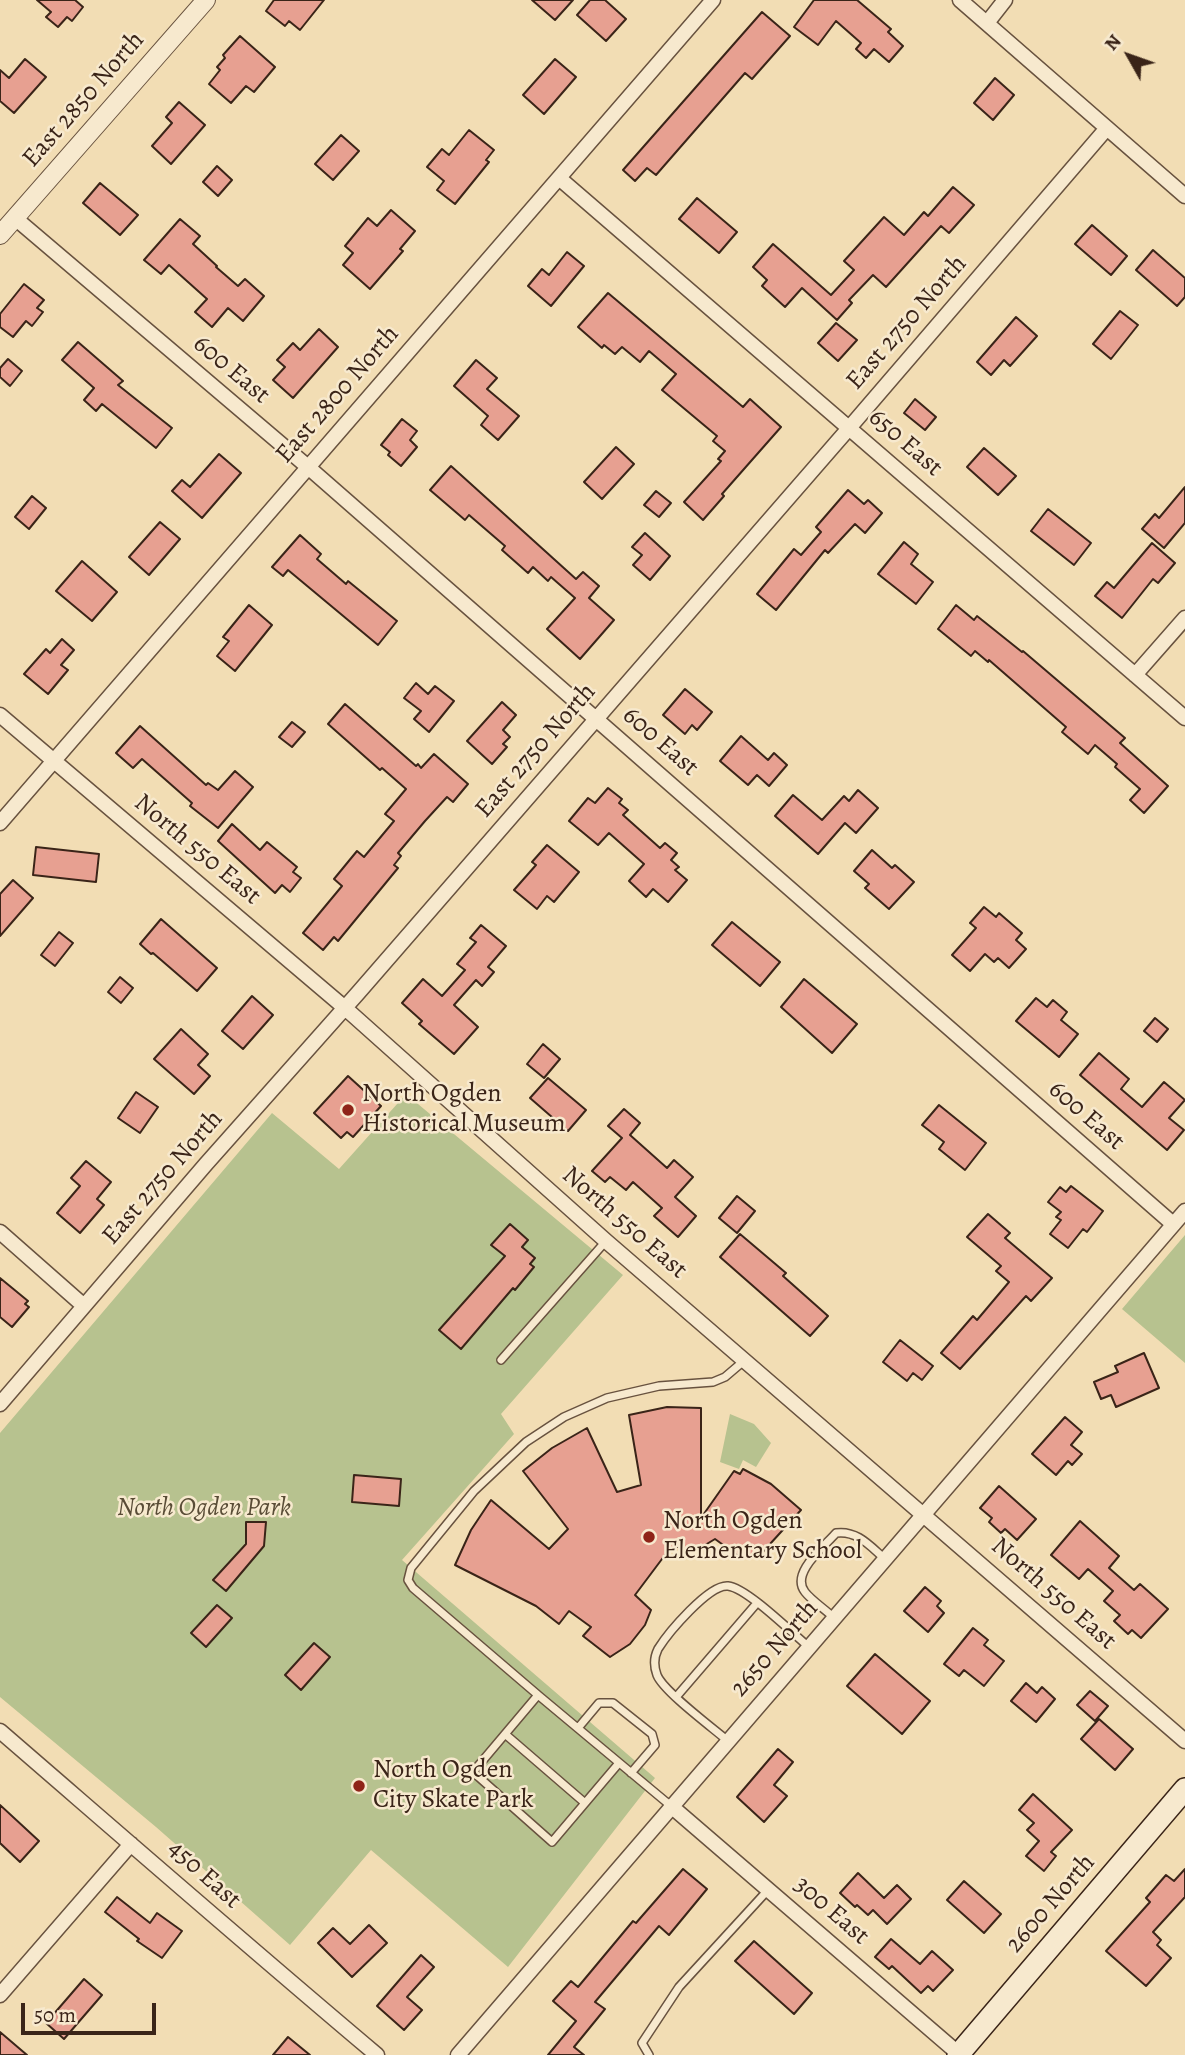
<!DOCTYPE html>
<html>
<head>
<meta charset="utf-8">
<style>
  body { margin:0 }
  #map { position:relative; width:1185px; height:2055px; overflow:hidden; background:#f2ddb4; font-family:Alegreya,serif }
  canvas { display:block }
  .north { position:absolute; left:1094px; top:21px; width:70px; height:70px; -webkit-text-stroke:5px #f7e9ce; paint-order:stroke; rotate:310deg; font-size:19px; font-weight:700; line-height:28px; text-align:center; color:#3a2418 }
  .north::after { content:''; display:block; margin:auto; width:24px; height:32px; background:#3a2418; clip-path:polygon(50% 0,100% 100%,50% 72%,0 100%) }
  .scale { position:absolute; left:21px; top:2003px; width:135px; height:32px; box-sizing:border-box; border:4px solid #3a2418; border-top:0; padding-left:9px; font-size:21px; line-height:24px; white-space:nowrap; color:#3a2418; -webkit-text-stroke:5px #f7e9ce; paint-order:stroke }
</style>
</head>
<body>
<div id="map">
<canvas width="1185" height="2055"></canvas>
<div class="north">N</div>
<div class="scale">50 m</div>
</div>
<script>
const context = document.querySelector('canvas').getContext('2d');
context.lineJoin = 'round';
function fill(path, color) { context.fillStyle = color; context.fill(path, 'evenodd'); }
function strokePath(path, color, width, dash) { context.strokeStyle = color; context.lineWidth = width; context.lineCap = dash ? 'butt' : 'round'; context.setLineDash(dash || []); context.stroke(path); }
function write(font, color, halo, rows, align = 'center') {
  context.font = font + ' Alegreya,serif'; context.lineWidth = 5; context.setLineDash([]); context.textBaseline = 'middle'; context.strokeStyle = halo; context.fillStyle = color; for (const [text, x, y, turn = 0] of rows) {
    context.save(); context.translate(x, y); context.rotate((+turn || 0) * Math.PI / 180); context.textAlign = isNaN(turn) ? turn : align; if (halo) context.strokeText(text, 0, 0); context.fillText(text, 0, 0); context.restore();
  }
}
fill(new Path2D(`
  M406,1094l217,181 -122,139 13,20 -112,126 253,218 -147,189 -137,-117 -81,95 -134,-118 -156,-130v-264l272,-320 67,56z
  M1185,1235v128l-63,-54z
  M730,1414l24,10 17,19 -15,24 -13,-7 -4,9 -19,-7z`), '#b7c28f');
const building = new Path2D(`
  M37,0h38l8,7 -11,14 -5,-4 -9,10 -12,-10 5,-5z
  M274,0h50l-24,30 -11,-9 -4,5 -19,-15z
  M532,0h41l-18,20z
  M590,0h15l21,19 -20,22 -29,-26z
  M814,0h43l34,29 -3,3 15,14 -14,16 -15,-13 -8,9 -10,-9 5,-6 -25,-22 -18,24 -24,-18z
  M762,12l28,24 -38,43 -7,-6 -89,102 -9,-7 -12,13 -12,-11z
  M240,36l35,31 -21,25 -8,-6 -15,17 -22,-19 11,-14 -3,-3 8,-9 -2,-3z
  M25,59l21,18 -32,36 -14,-12v-31l9,8z
  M555,59l21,18 -32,37 -21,-19z
  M995,78l19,17 -21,25 -19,-17z
  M179,102l26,23 -34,39 -19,-18 20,-23 -6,-6z
  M469,130l25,20 -8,10 3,2 -34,42 -18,-14 7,-9 -17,-14 15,-18 7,6z
  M341,135l18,16 -26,29 -18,-16z
  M217,166l15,14 -14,16 -15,-14z
  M100,183l38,32 -18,20 -37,-32z
  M953,187l21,18 -25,28 -8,-7 -55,61 -13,-12 -24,25 3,3 -15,17 -35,-32 -17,19 -23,-21 5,-6 -14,-13 20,-23 58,51 23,-25 -10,-9 40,-44 20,18 20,-23 4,4z
  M697,198l40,34 -18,21 -40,-34z
  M391,210l24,21 -15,18 3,2 -33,38 -27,-24 10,-12 -8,-7 23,-28 9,8z
  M180,219l20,17 -7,8 24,22 -1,1 22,19 7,-7 19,17 -21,25 -15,-13 -16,19 -17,-15 12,-13 -38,-34 -8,9 -17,-14z
  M1092,225l35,31 -16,19 -36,-31z
  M1153,250l32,28v19l-8,9 -41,-36z
  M567,252l17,14 -33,40 -23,-20 14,-17 7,6z
  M24,284l20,16 -7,8 6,4 -11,14 -6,-5 -13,16 -13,-10v-13z
  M608,293l135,114 7,-8 31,28 -59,67 2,2 -21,24 -19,-18 37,-41 -3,-2 7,-8 -12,-10 4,-5 -55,-46 14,-16 -27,-23 -9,11 -18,-15 -7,7 -11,-9 -2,3 -24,-21z
  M1120,311l18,14 -27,34 -18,-15z
  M1016,317l21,19 -27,30 -6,-6 -13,15 -14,-13z
  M836,323l21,17 -19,21 -20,-18z
  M319,329l19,18 -45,51 -20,-18 12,-13 -8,-7 16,-17 7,7z
  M78,342l45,39 -5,4 54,43 -16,20 -54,-44 -6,7 -12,-11 10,-12 -32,-28z
  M8,359l14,12 -12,15 -10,-9v-9z
  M476,360l21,18 -10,11 32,27 -21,24 -17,-15 7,-9 -34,-30z
  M915,399l21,18 -11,13 -21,-17z
  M402,419l15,12 -7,9 7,7 -16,19 -13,-11 2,-3 -9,-7z
  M616,447l18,17 -32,35 -18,-17z
  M984,448l32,28 -18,19 -31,-28z
  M219,454l22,19 -39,45 -30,-27 10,-11 8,7z
  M451,466l125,113 7,-7 16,14 -10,12 25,22 -34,39 -33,-30 28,-31 -24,-21 -3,4 -15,-14 -5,6 -26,-23 3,-4 -36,-31 -4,5 -35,-30z
  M1185,487v36l-21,25 -22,-19 13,-15 4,4z
  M848,490l16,14 4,-4 14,13 -17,20 -10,-9 -27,29 -3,-3 -49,60 -19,-16 37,-45 7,6 20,-23 -5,-5z
  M656,491l15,12 -12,14 -15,-12z
  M32,496l14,12 -17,21 -14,-12z
  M1048,509l43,34 -17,22 -43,-34z
  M160,522l20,17 -31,36 -20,-18z
  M645,533l25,23 -20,24 -17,-15 9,-10 -10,-8z
  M300,535l21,19 -4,5 29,25 2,-3 49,40 -19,24 -90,-75 -5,6 -11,-9z
  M904,542l14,12 -7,10 22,18 -17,22 -38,-30z
  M1152,543l23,20 -17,20 -5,-4 -31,39 -27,-22 12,-14 7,6z
  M82,561l35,31 -25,29 -36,-30z
  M249,605l23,20 -37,46 -18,-15 12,-15 -6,-4z
  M956,605l18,15 3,-4 45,36 1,-1 102,87 -5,5 48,43 -24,27 -14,-13 10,-11 -25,-22 2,-3 -22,-19 -7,9 -26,-22 4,-5 -77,-67 -1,2 -13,-11 -4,5 -33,-27z
  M62,639l12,11 -13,15 7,5 -20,24 -24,-20 22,-25 4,4z
  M416,683l12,11 7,-8 19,15 -25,31 -15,-13 7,-8 -17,-13z
  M685,689l27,23 -15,18 -5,-5 -7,9 -22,-19z
  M502,702l14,13 -13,15 7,7 -7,7 4,3 -15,17 -25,-23z
  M345,704l71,62 2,-2 3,4 13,-14 34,30 -15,18 -6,-5 -22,24 -27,32 3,3 -7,9 4,3 -60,73 -4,-4 -11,13 -20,-17 39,-47 -8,-7 23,-28 7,6 30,-36 -9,-7 21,-25 -24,-21 -2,2 -52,-46z
  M292,722l13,10 -13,15 -13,-10z
  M140,726l66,59 2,-2 10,7 17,-19 18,16 -35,41 -28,-22 2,-3 -50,-44 -9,9 -17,-15z
  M741,736l27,24 6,-7 13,12 -18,21 -12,-11 -9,10 -28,-24z
  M608,788l14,11 -3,4 9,7 -5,5 37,33 5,-5 12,10 -6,7 8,7 -4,3 12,10 -19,22 -15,-13 -7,8 -17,-16 15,-17 -35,-31 -11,12 -29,-24 19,-23 7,5z
  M858,790l20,18 -22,25 -11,-10 -27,31 -43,-38 18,-21 29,25 22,-24 5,5z
  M232,824l28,26 7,-8 30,25 -4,5 8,6 -11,14 -8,-7 -7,8 -57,-52z
  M547,845l32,27 -25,30 -7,-6 -10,13 -23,-19 22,-25 -4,-3z
  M36,847l63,7 -3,28 -63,-7z
  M872,850l20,18 3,-3 19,17 -25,27 -24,-21 4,-4 -15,-13z
  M13,880l20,18 -33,38v-42z
  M984,907l12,10 3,-4 23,20 -6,7 10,9 -17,19 -11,-10 -4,4 -9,-8 -15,17 -18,-16 24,-27 -6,-5z
  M161,919l56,49 -20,23 -44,-38 -2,1 -11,-10z
  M732,922l48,40 -20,24 -48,-41z
  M481,925l25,21 -18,21 6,5 -12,14 -6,-6 -22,25 24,22 -24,27 -35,-30 3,-3 -20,-18 21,-24 19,17 23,-26 -8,-6 19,-22 -6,-4z
  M59,932l14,11 -18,23 -14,-11z
  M120,977l13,11 -12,15 -13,-11z
  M804,979l53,45 -25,29 -51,-46z
  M252,996l21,19 -30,34 -21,-18z
  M1036,998l11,9 6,-7 14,12 -6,8 17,14 -19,23 -43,-36z
  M1155,1018l13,11 -11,13 -13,-11z
  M181,1029l27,25 -10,11 12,11 -16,18 -40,-35z
  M543,1044l17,15 -16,19 -17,-14z
  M1099,1053l30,26 -8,10 21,18 22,-25 21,18 -16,18 15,12 -17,20 -87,-75z
  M348,1076l33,30 -28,31 -6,-5 -6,6 -27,-25z
  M548,1078l38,32 -18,21 -38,-33z
  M136,1092l22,15 -18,26 -22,-15z
  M939,1105l47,38 -21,27 -26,-21 5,-7 -22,-17z
  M624,1109l16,14 -10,12 37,33 7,-8 19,17 -18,20 21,19 -18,21 -24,-21 8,-8 -29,-26 -7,8 -16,-13 -5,5 -13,-11 30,-33 -14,-12z
  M86,1161l25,21 -14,17 7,6 -24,28 -23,-20 23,-27 -9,-8z
  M1071,1186l32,25 -16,21 -4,-3 -15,19 -18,-14 11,-14 -5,-3 5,-5 -13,-10 12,-15 6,5z
  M737,1196l18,15 -18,22 -18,-15z
  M988,1214l22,19 -5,5 47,40 -21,23 -5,-5 -66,73 -19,-16 32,-37 4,4 32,-38 -13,-11 5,-5 -34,-29z
  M510,1224l18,16 -6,7 13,11 -5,6 4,3 -19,23 -2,-2 -52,61 -22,-19 66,-74 -14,-11z
  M740,1234l46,39 -3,3 45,40 -18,20 -90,-79z
  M0,1278l28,23 -3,3 4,3 -17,20 -12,-10z
  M900,1340l33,26 -11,14 -9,-7 -6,8 -24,-19z
  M1144,1353l15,35 -43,19 -5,-12 -10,4 -7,-17 24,-10 -3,-6z
  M667,1407l34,1v110l33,-47 6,3 3,-5 28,15 30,26 -41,45h-23l-22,-16 -28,17 -9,-10 -13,9 -30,40 16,15 -6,15 -15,19 -20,13 -27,-21 8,-9 -22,-16 -10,13 -23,-18 -81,-41 16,-35 20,-30 58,49 19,-20 -45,-58 29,-23 35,-20 30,64 24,-7 -12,-70z
  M1065,1417l17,15 -11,13 11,9 -10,11 -4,-4 -12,14 -24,-21z
  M354,1475l47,4 -2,27 -47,-4z
  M999,1486l37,33 -19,21 -12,-11 -4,4 -12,-11 3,-4 -12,-10z
  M1080,1521l39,35 -10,12 25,22 6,-6 28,25 -27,29 -9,-8 -4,4 -14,-13 6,-6 -16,-14 9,-10 -25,-22 -9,10 -28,-24z
  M246,1522h20l-2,24 -38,45 -13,-11 33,-36z
  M925,1587l16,14 -4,5 7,7 -16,19 -24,-21z
  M217,1605l15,13 -26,29 -15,-14z
  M973,1628l15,12 -4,5 20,16 -20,25 -20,-16 -5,6 -15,-12z
  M314,1643l16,14 -29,33 -16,-15z
  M875,1654l55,47 -28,33 -55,-48z
  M1026,1683l11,10 5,-6 13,12 -19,23 -25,-21z
  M1090,1691l18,15 -13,15 -18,-16z
  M1099,1719l34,30 -18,21 -34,-31z
  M778,1749l15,13 -19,23 13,11 -23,26 -27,-25z
  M1033,1794l39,36 -21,22 5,4 -12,15 -18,-15 13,-15 -12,-11 7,-7 -15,-13z
  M0,1805l39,36 -19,21 -20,-19z
  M683,1869l24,20 -38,46 -10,-9 -64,76 10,7 -31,38 10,8h-36l28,-34 -23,-20 18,-20 7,6 55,-66 3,2z
  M1185,1869v28l-32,35 8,8 -4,5 14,13 -25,28 -40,-35 44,-49 -4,-4 20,-23 8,6z
  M858,1873l26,25 13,-13 14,14 -24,25 -14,-14 -5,5 -11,-10 -2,2 -15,-14z
  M964,1881l37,33 -17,19 -37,-33z
  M117,1897l33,26 7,-10 25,18 -20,27 -25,-17 2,-2 -34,-27z
  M369,1925l18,18 -35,34 -34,-34 15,-15 17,16z
  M891,1939l29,25 12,-13 21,19 -20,21 -5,-5 -7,7 -29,-27 -3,3 -14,-12z
  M754,1941l58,52 -18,21 -59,-53z
  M421,1955l13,12 -27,30 15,13 -18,20 -27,-24z
  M84,1979l18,16 -38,44 -18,-16z
  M0,2032l27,23h-27z
  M288,2037l22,18h-37z`);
fill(building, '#e7a091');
strokePath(building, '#3a2418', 2);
const service = new Path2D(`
  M501,1360l105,-119
  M834,1618c-9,-9 -22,-17 -29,-26 -15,-19 19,-45 31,-59 21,-3 34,13 49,26
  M538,1695l133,111
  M677,1696l80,-93
  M578,1728l21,-25h14l39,31 3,11 -24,28
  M505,1734l80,69
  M728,1741c-15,-13 -65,-50 -71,-66 -3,-8 -3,-18 1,-26 10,-16 51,-65 70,-63 19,2 64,47 81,61
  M619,1763l-67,79 -79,-70 65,-77 -125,-107 -5,-8 3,-12 63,-77 52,-49 38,-25 43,-19 52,-12 54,-4 12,-5 20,-17
  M649,2055l-7,-12 37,-56 89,-97`);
const minor = new Path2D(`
  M960,0l225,196
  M987,23l18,-23
  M559,178l626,540
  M15,218l293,249 865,757
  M1135,675l50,-57
  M0,715l345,293 261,233 579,500
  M0,823l713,-823
  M0,1232l84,74
  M0,1404l206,-240 152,-171 492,-566 257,-299
  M0,1731c125,108 250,217 377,324
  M671,1806l288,248
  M0,1995l131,-151
  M458,2055l727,-844`);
const tertiary = new Path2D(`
  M0,235l206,-235`);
const secondary = new Path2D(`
  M958,2055l227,-266`);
strokePath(service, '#68523f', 10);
strokePath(minor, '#68523f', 17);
strokePath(tertiary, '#68523f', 20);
strokePath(secondary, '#3a2418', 24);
strokePath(service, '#f7e9ce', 7);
strokePath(minor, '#f7e9ce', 14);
strokePath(tertiary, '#f7e9ce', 18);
strokePath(secondary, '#f7e9ce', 21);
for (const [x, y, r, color] of [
  [348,1110,7,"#8f2418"],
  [649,1537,7,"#8f2418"],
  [359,1786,7,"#8f2418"]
]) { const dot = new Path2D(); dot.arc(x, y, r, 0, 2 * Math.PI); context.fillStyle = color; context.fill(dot); strokePath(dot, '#f7e9ce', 2.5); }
write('26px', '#3a2418', '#f7e9ce', [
  ["East 2850 North",84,100,-49],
  ["East 2750 North",907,323,-49],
  ["600 East",231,370,40],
  ["East 2800 North",338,395,-49],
  ["650 East",905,443,41],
  ["600 East",660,742,41],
  ["East 2750 North",536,751,-49],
  ["North 550 East",197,850,40],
  ["600 East",1086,1116,41],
  ["East 2750 North",163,1178,-49],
  ["North 550 East",624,1223,41],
  ["North 550 East",1053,1594,41],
  ["2650 North",775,1649,-49],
  ["450 East",204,1875,42],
  ["2600 North",1051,1904,-49],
  ["300 East",831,1911,41]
]);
write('26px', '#3a2418', '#f7e9ce', [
  ["North Ogden",362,1095],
  ["Historical Museum",362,1125],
  ["North Ogden",663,1522],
  ["Elementary School",663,1552],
  ["North Ogden",373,1771],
  ["City Skate Park",373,1801]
], 'left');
write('italic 26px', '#594c36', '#f7e9ce', [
  ["North Ogden Park",204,1509]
]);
</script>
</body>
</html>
